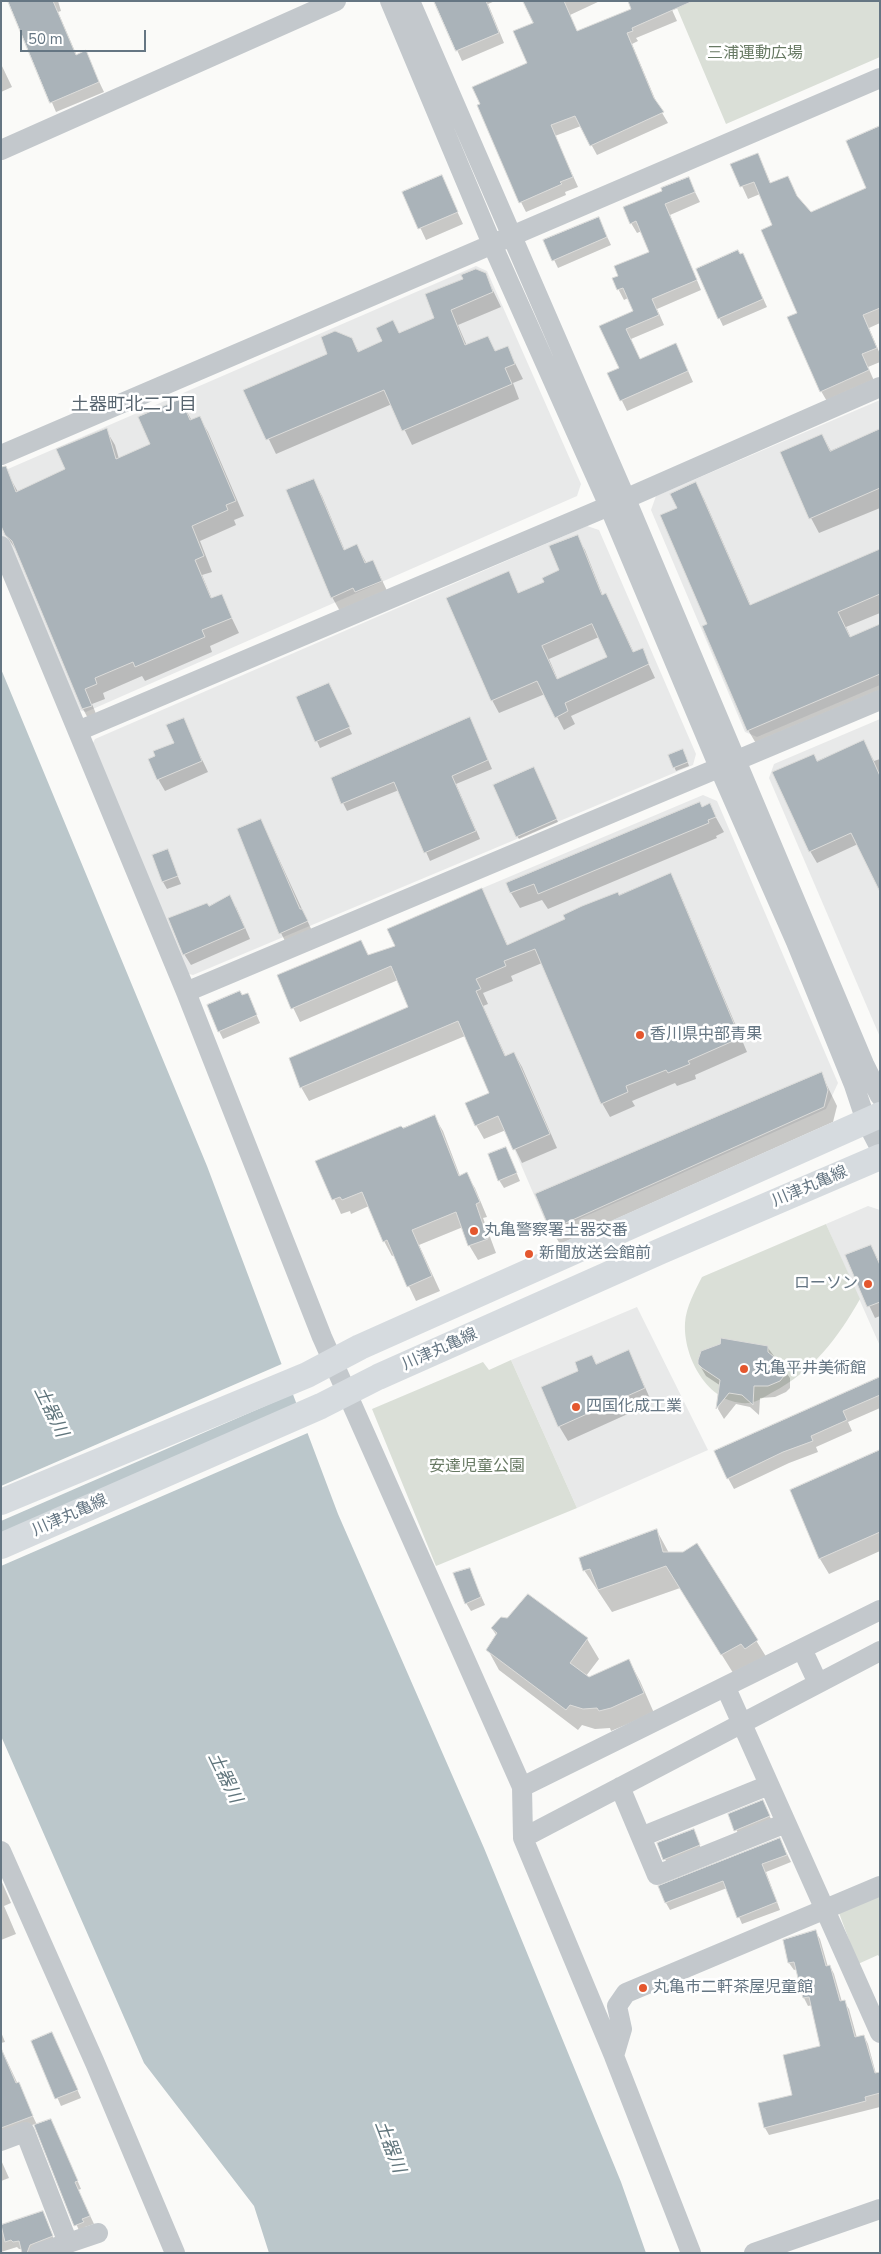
<!DOCTYPE html>
<html>
<head>
<meta charset="utf-8">
<style>
  body { margin:0 }
  #map { position:relative; width:881px; height:2254px; overflow:hidden; background:#fafaf8; font-family:"Nunito Sans",sans-serif }
  canvas { display:block }
  .frame { position:absolute; inset:0; border:2px solid #657683; pointer-events:none }
  .scale { position:absolute; left:20px; top:30px; width:126px; height:22px; box-sizing:border-box; border:2px solid #657683; border-top:0; padding-left:6px; font-size:15px; line-height:18px; white-space:nowrap; color:#657683; -webkit-text-stroke:4px #fff; paint-order:stroke }
</style>
</head>
<body>
<div id="map">
<canvas width="881" height="2254"></canvas>
<div class="frame"></div>
<div class="scale">50 m</div>
</div>
<script>
const context = document.querySelector('canvas').getContext('2d');
context.lineJoin = 'round';
function fill(path, color) { context.fillStyle = color; context.fill(path, 'evenodd'); }
function strokePath(path, color, width, dash) { context.strokeStyle = color; context.lineWidth = width; context.lineCap = dash ? 'butt' : 'round'; context.setLineDash(dash || []); context.stroke(path); }
function write(font, color, halo, rows, align = 'center') {
  context.font = font + ' "Nunito Sans","Noto Sans JP",sans-serif'; context.lineWidth = 5; context.setLineDash([]); context.textBaseline = 'middle'; context.strokeStyle = halo; context.fillStyle = color; for (const [text, x, y, turn = 0] of rows) {
    context.save(); context.translate(x, y); context.rotate((+turn || 0) * Math.PI / 180); context.textAlign = isNaN(turn) ? turn : align; if (halo) context.strokeText(text, 0, 0); context.fillText(text, 0, 0); context.restore();
  }
}
fill(new Path2D(`
  M476,266l11,5 94,213 -4,12 -491,216 -10,-3 -75,-174v-63z
  M880,400v285l-123,52 -12,-5 -94,-222 5,-14z
  M587,526l12,4 97,224 -3,11 -500,210 -8,-2 -94,-226 4,-8z
  M880,719v318l-111,-259 5,-14z
  M703,795l14,6 121,282 -12,26 -276,123 -136,-315z
  M868,1206l12,4v136l-54,-122z
  M637,1307l71,143 -131,58 -66,-148z`), '#e8e9e9');
fill(new Path2D(`
  M674,1h206v56l-154,67z
  M826,1224l34,75c-22,39 -47,72 -87,93 -7,4 -16,10 -24,11 -40,3 -66,-45 -64,-80 1,-16 10,-32 17,-46z
  M511,1360l66,148 -141,58 -64,-157 111,-47 6,8z
  M880,1896v62l-2,-3 -20,9 -19,-51z`), '#dadfd7');
fill(new Path2D(`
  M1,669l206,497 131,348 146,334 137,334 25,71h-377l-15,-47 -110,-143 -143,-327z`), '#bbc7cb');
fill(new Path2D(`
  M284,1363l11,30 -294,128v-35z
  M299,1404l11,28 -309,134v-32z`), '#fafaf8');
fill(new Path2D(`
  M9,1h49l3,10 -3,1 19,44 8,-4 19,40 -48,20z
  M435,1h60l-7,3 16,39 -42,18z
  M525,1h75l-30,14 7,17 91,-31 9,20 -41,17 2,3 -6,3 26,62 10,17 -71,32 -16,-29 -26,10 23,51 -13,5 1,3 -40,17 -5,-10 7,-139 6,-40z
  M1,64l11,23 -11,5z
  M880,128v195l-11,5 11,26v8l-12,5 7,16 -47,20 -7,-12 -48,-165 -13,-32 -12,5 -16,-35 26,-10 13,30 17,-7 12,25 10,12 58,-25z
  M441,177l22,47 -37,16 -22,-47z
  M688,178l12,24 -30,13 31,75 -44,19 7,16 -33,14 9,21 41,-5 12,27 -66,29 -18,-37 12,-5 -20,-42 33,-15 -6,-14 -4,2 -11,-21 38,-27 -9,-21 -5,2 -6,-10 33,-32z
  M602,226l9,19 -53,23 -13,-27z
  M743,254l24,53 -44,19 -26,-56z
  M485,274l16,33 -43,18 9,21 20,-9 9,15 11,-5 16,32 -10,4 6,16 -107,46 -20,-41 -116,50 -31,-64 84,-36 22,-15 8,13 25,-10 9,-20 7,12 36,-16z
  M181,401l11,20 7,-4 9,15 36,84 -10,4 2,5 -36,16 12,31 -10,3 10,24 9,-3 18,37 -29,13 2,6 -67,29 -3,-5 -39,17 2,6 -13,5 7,17 -8,3 -8,-15 -65,-156 -12,-18 2,-61 10,18 49,-22 39,-40 9,15 4,14 33,-14z
  M822,435l9,16 49,-14v71l-61,25 -8,-15z
  M313,480l9,16 23,55 12,-5 10,18 6,-3 17,36 -49,16 -9,-16z
  M696,484l8,15 47,107 129,-55v62l-34,14 5,11 29,-13v68l-123,52 -9,-15 -39,-106 -30,-116z
  M577,537l8,13 18,46 10,12 21,45 8,-3 13,28 -84,38 4,8 -11,6 -19,-36 -46,19 -7,-13 16,-127 11,21 27,-11 15,-12zM599,637l10,21 -51,22 -9,-21z
  M332,691l20,43 -32,14 -22,-50z
  M183,720l25,52 -43,19 -7,-12 -1,-23 18,-13z
  M474,727l18,42 -36,15 24,55 -50,22 -31,-71 -52,21 -4,-8z
  M864,742l10,19 6,-2v128l-22,-43 -41,19 -7,-12 8,-89z
  M685,754l4,12 -13,5 -7,-15z
  M536,772l22,50 -39,17 -2,-3z
  M709,805l15,27 -8,4 1,2 -169,71 -6,-9 -22,8 -9,-15z
  M261,820l52,113 -26,12 -6,-12z
  M167,851l14,33 -14,5 -4,-7z
  M670,875l8,14 69,163 -52,23 1,4 -19,7 -2,-3 -43,18 3,5 -25,11 -8,-14 -60,-140 -31,13 2,5 -30,12 5,11 -5,2 23,51 8,-4 8,14 35,81 -35,15 -16,-33 -22,9 -8,-14 14,-31 -25,-58 -156,65 -8,-14 108,-79 -11,-28 -98,42 -22,-46 83,-35 8,15 27,-9 85,-58 27,57z
  M208,907h28l14,32 -59,26 -7,-11z
  M242,997l9,5 9,21 -37,16 -4,-8z
  M821,1073l16,33 -4,16 -273,122 -9,-15z
  M434,1116l9,15 17,45 6,-2 9,14 12,29 -4,1 13,35 -18,7 -9,-15 -6,-18 -44,18 21,46 -24,10 -22,-46 -2,1 -8,-15 -15,-35 -18,8 -1,-3 -9,3 -24,-53z
  M506,1148l14,33 -16,7 -5,-8z
  M871,1246l9,18v52l-5,2 -29,-62z
  M721,1345l47,3 22,30v10l-4,4 -11,5 -15,1 -1,17 -9,-8 -14,-3 -12,15 -6,-10 3,-23 -15,-10 -7,-12 1,-9 12,-8z
  M629,1351l23,52 -84,38 -9,-15 37,-61z
  M880,1378v30l-32,14 4,9 -36,16 2,5 -29,11 -55,26 -6,-11z
  M880,1451v100l-51,23 -9,-15 -29,-68z
  M657,1531l12,22 14,1 14,-9 73,118 -35,13 -55,-88 -68,24 -28,-42z
  M469,1569l16,36 -14,6 -5,-8z
  M492,1629l95,10 12,20 -13,17 2,2 41,-17 11,20 14,32 -43,18 -1,-3 -15,1 -13,-4 -4,5 -79,-60 -11,-20 9,-14z
  M766,1810l8,14 -34,14 -10,-23z
  M693,1830l10,23 -34,14 -4,-8z
  M780,1840l11,22 -25,10 14,38 -38,14 -15,-36 -57,22 -4,-7z
  M1,1880l10,23 -7,3 12,28 -15,6z
  M815,1931l5,8 8,28 2,-1 4,8 8,28h2l5,7 8,29 7,-2 4,8 8,30 4,-1v34l-111,28 -4,-7 -5,-24 33,-8 29,-49 -10,-42 -4,1 -4,-8 -7,-29 -3,1 -5,-7 -5,-22z
  M1,2032l4,10 -4,1z
  M52,2033l29,65 -20,8 -28,-64z
  M1,2048l36,77 14,-5 4,8 26,61 -3,1 16,34 -9,3 -5,6 -45,-109 -34,13z
  M1,2160l8,18 -8,3z
  M42,2212l14,32 -22,9h-11l-1,-4h-3l-2,-2 -16,5v-25z`), '#0003');
const building = new Path2D(`
  M8,1h45l23,54 10,-5 13,32 -49,21z
  M434,1h52l13,32 -43,18z
  M523,1h41l13,30 54,-22 -3,-8h65l-61,27 1,3 -6,2 27,65 10,14 -74,34 -15,-30 -24,9 22,52 -13,5 2,2 -43,19 -42,-98 3,-1 -8,-17 55,-24 -14,-32 20,-8z
  M880,126v182l-17,7 14,33 -15,6 7,16 -49,22 -33,-75 10,-4 -36,-83 11,-5 -18,-43 -14,5 -10,-23 28,-11 12,30 18,-7 9,20 14,16 55,-24 -20,-47z
  M442,175l16,37 -40,17 -16,-37z
  M689,177l6,15 -30,12 32,76 -45,19 7,16 -33,14 14,30 36,-16 12,28 -68,30 -13,-28 12,-5 -20,-42 34,-15 -10,-23 -6,2 -5,-12 6,-2 -4,-10 35,-14 -13,-31 -6,3 -7,-17 39,-16 -1,-3z
  M599,217l8,20 -55,24 -9,-21z
  M738,250l2,4 3,-1 20,46 -45,20 -22,-50z
  M476,269l10,4 7,19 -42,18 14,35 23,-9 7,15 13,-5 7,18 -10,4 7,16 -110,47 -18,-41 -118,50 -23,-50 84,-36 -6,-17 14,-6 17,7 6,14 24,-11 -6,-13 17,-8 6,13 35,-15 -9,-24 38,-15 -2,-4z
  M181,399l9,21 10,-4 36,85 -10,4 2,5 -36,16 12,30 -9,4 16,38 11,-4 10,24 -30,12 3,7 -70,30 -2,-5 -38,16 2,6 -12,5 7,17 -10,3 -70,-168 -7,-6 -4,-9v-59l5,-1 10,26 49,-23 -9,-20 51,-21 9,31 34,-15 -12,-27z
  M880,429v59l-71,31 -29,-67 42,-18 8,17z
  M314,479l30,71 13,-6 8,19 8,-3 9,21 -27,11 -2,-4 -22,10 -45,-108z
  M696,482l54,123 130,-56v45l-42,18 12,25 30,-13v50l-133,57 -45,-105 5,-2 -47,-109 17,-7 -7,-14z
  M578,535l24,60 4,-2 27,59 10,-4 6,16 -84,39 3,8 -13,7 -18,-37 -46,20 -45,-103 63,-27 9,22 26,-11 -2,-4 17,-8 -10,-24zM592,624l15,33 -50,22 -15,-33z
  M329,683l21,44 -35,15 -19,-45z
  M470,717l18,43 -36,16 24,55 -52,22 -30,-71 -53,22 -10,-26z
  M184,718l18,43 -45,19 -9,-21 7,-3 -2,-5 21,-8 -8,-18z
  M864,740l16,36v116l-29,-59 -42,19 -37,-80 42,-18 3,7z
  M683,749l5,13 -15,6 -5,-13z
  M534,767l23,52 -41,18 -23,-52z
  M700,802l2,5 8,-4 6,14 -8,3 1,3 -171,71 -4,-10 -24,9 -4,-10z
  M261,819l39,90h2l6,12 -29,13 -42,-105z
  M168,849l10,27 -16,6 -10,-27z
  M671,873l69,165 -52,23 2,3 -22,9 -2,-3 -40,16 2,6 -27,12 -66,-155 -31,12 2,5 -30,13 5,10 -5,2 29,65 9,-4 36,82 -37,16 -15,-34 -23,10 -10,-23 24,-10 -31,-72 -158,67 -11,-30 119,-51 -17,-41 -100,43 -14,-34 84,-35 7,15 27,-9 -8,-17 95,-41 25,57 58,-26 -2,-4 19,-9 36,-14 1,3z
  M230,895l15,33 -62,27 -15,-37 39,-15 2,3z
  M240,991l2,4 6,-2 9,22 -39,17 -11,-27z
  M822,1072l6,18 -4,17 -274,123 -15,-36z
  M435,1115l24,61 8,-4 13,30 -4,2 12,35 -20,7 -12,-34 -44,18 20,46 -25,11 -20,-47 -4,2 -21,-50 -20,8 -2,-3 -8,3 -17,-39 86,-35 2,2z
  M506,1147l11,26 -19,8 -10,-27z
  M871,1245l9,20v37l-13,5 -22,-52z
  M721,1338l47,8v6l16,13v11l-4,5 -12,5h-14l-1,19 -11,-10 -13,-2 -13,16 4,-29 -18,-12 -4,-4v-4l3,-9 19,-7z
  M629,1350l16,38 -87,39 -17,-40 37,-16 -3,-9 17,-7 4,9z
  M880,1377v18l-37,16 4,9 -36,16 2,5 -30,11 -56,27 -13,-28z
  M880,1450v82l-61,27 -29,-69z
  M657,1529l6,23h20l14,-9 61,97 -13,9 -4,-5 -20,11 -55,-89 -68,24 -8,-21 -7,2 -4,-13z
  M470,1568l11,29 -16,7 -12,-31z
  M528,1594l60,44 -18,25 19,14 40,-18 15,34 -33,15 -12,3 -2,-3 -14,1 -13,-4 -4,5 -80,-60 11,-17 -6,-5 10,-11 6,1z
  M763,1800l7,16 -36,15 -6,-17z
  M694,1829l6,16 -37,15 -6,-17z
  M780,1838l7,17 -25,9 15,38 -40,16 -14,-37 -58,22 -7,-17z
  M816,1930l10,36 4,-1 10,36 5,-1 10,37 9,-2 11,38 5,-1v21l-15,4 1,4 -102,27 -6,-25 34,-8 -9,-40 37,-9 -11,-49 -6,1 -9,-36 -6,1 -5,-23z
  M52,2032l26,58 -23,9 -24,-58z
  M1,2048l15,35 3,-1 14,34 -32,12z
  M51,2119l27,62 -3,1 15,34 -8,3 2,3 -10,4 -40,-101z
  M43,2211l10,25 -23,9 -3,8h-5l-3,-12 -6,1 -2,-2 -6,2 -4,-17z`);
fill(building, '#aab3b9');
strokePath(building, '#dcdcda', 1);
strokePath(new Path2D(`
  M390,1l102,243 117,262 110,261 77,175 58,143 12,36 14,27
  M410,1l215,496 239,567 16,32
  M1,150l335,-149
  M1,455l879,-377
  M1,546l185,446 136,345 200,450 1,51 91,218 77,197
  M78,731l531,-225 271,-119
  M186,992l694,-292
  M802,1649l16,34
  M726,1688l154,345
  M522,1787l358,-177
  M620,1787l37,88 129,-52
  M641,1837l128,-52
  M523,1838l357,-187
  M1,1851l94,212 80,190
  M614,2056l8,-27 -5,-23 9,-13 254,-107
  M1,2141l24,-9 43,111
  M39,2253l59,-20
  M754,2253l126,-44`), '#c3c8cc', 20);
strokePath(new Path2D(`
  M1,1502l306,-127 53,-28 520,-232
  M1,1546l320,-140 57,-29 283,-126 219,-94`), '#d6dbdf', 26);
for (const [x, y, r, color] of [
  [640,1035,5,"#e4572e"],
  [474,1231,5,"#e4572e"],
  [529,1254,5,"#e4572e"],
  [868,1284,5,"#e4572e"],
  [744,1369,5,"#e4572e"],
  [576,1407,5,"#e4572e"],
  [643,1988,5,"#e4572e"]
]) { const dot = new Path2D(); dot.arc(x, y, r, 0, 2 * Math.PI); context.fillStyle = color; context.fill(dot); strokePath(dot, '#fff', 2); }
write('16px', '#687a64', '#fff', [
  ["三浦運動広場",755,54],
  ["安達児童公園",477,1467]
]);
write('16px', '#657683', '#fff', [
  ["香川県中部青果",650,1035],
  ["丸亀警察署土器交番",484,1231],
  ["新聞放送会館前",539,1254],
  ["ローソン",858,1284,"right"],
  ["丸亀平井美術館",754,1369],
  ["四国化成工業",586,1407],
  ["丸亀市二軒茶屋児童館",653,1988]
], 'left');
write('16px', '#657683', '#fff', [
  ["川津丸亀線",810,1187,-23],
  ["川津丸亀線",440,1350,-24],
  ["川津丸亀線",70,1516,-24]
]);
write('18px', '#57646e', '#fff', [
  ["土器町北二丁目",134,406]
]);
write('italic 18px', '#60757c', '#fff', [
  ["土器川",50,1412,64],
  ["土器川",224,1778,64],
  ["土器川",389,2147,69]
]);
</script>
</body>
</html>
